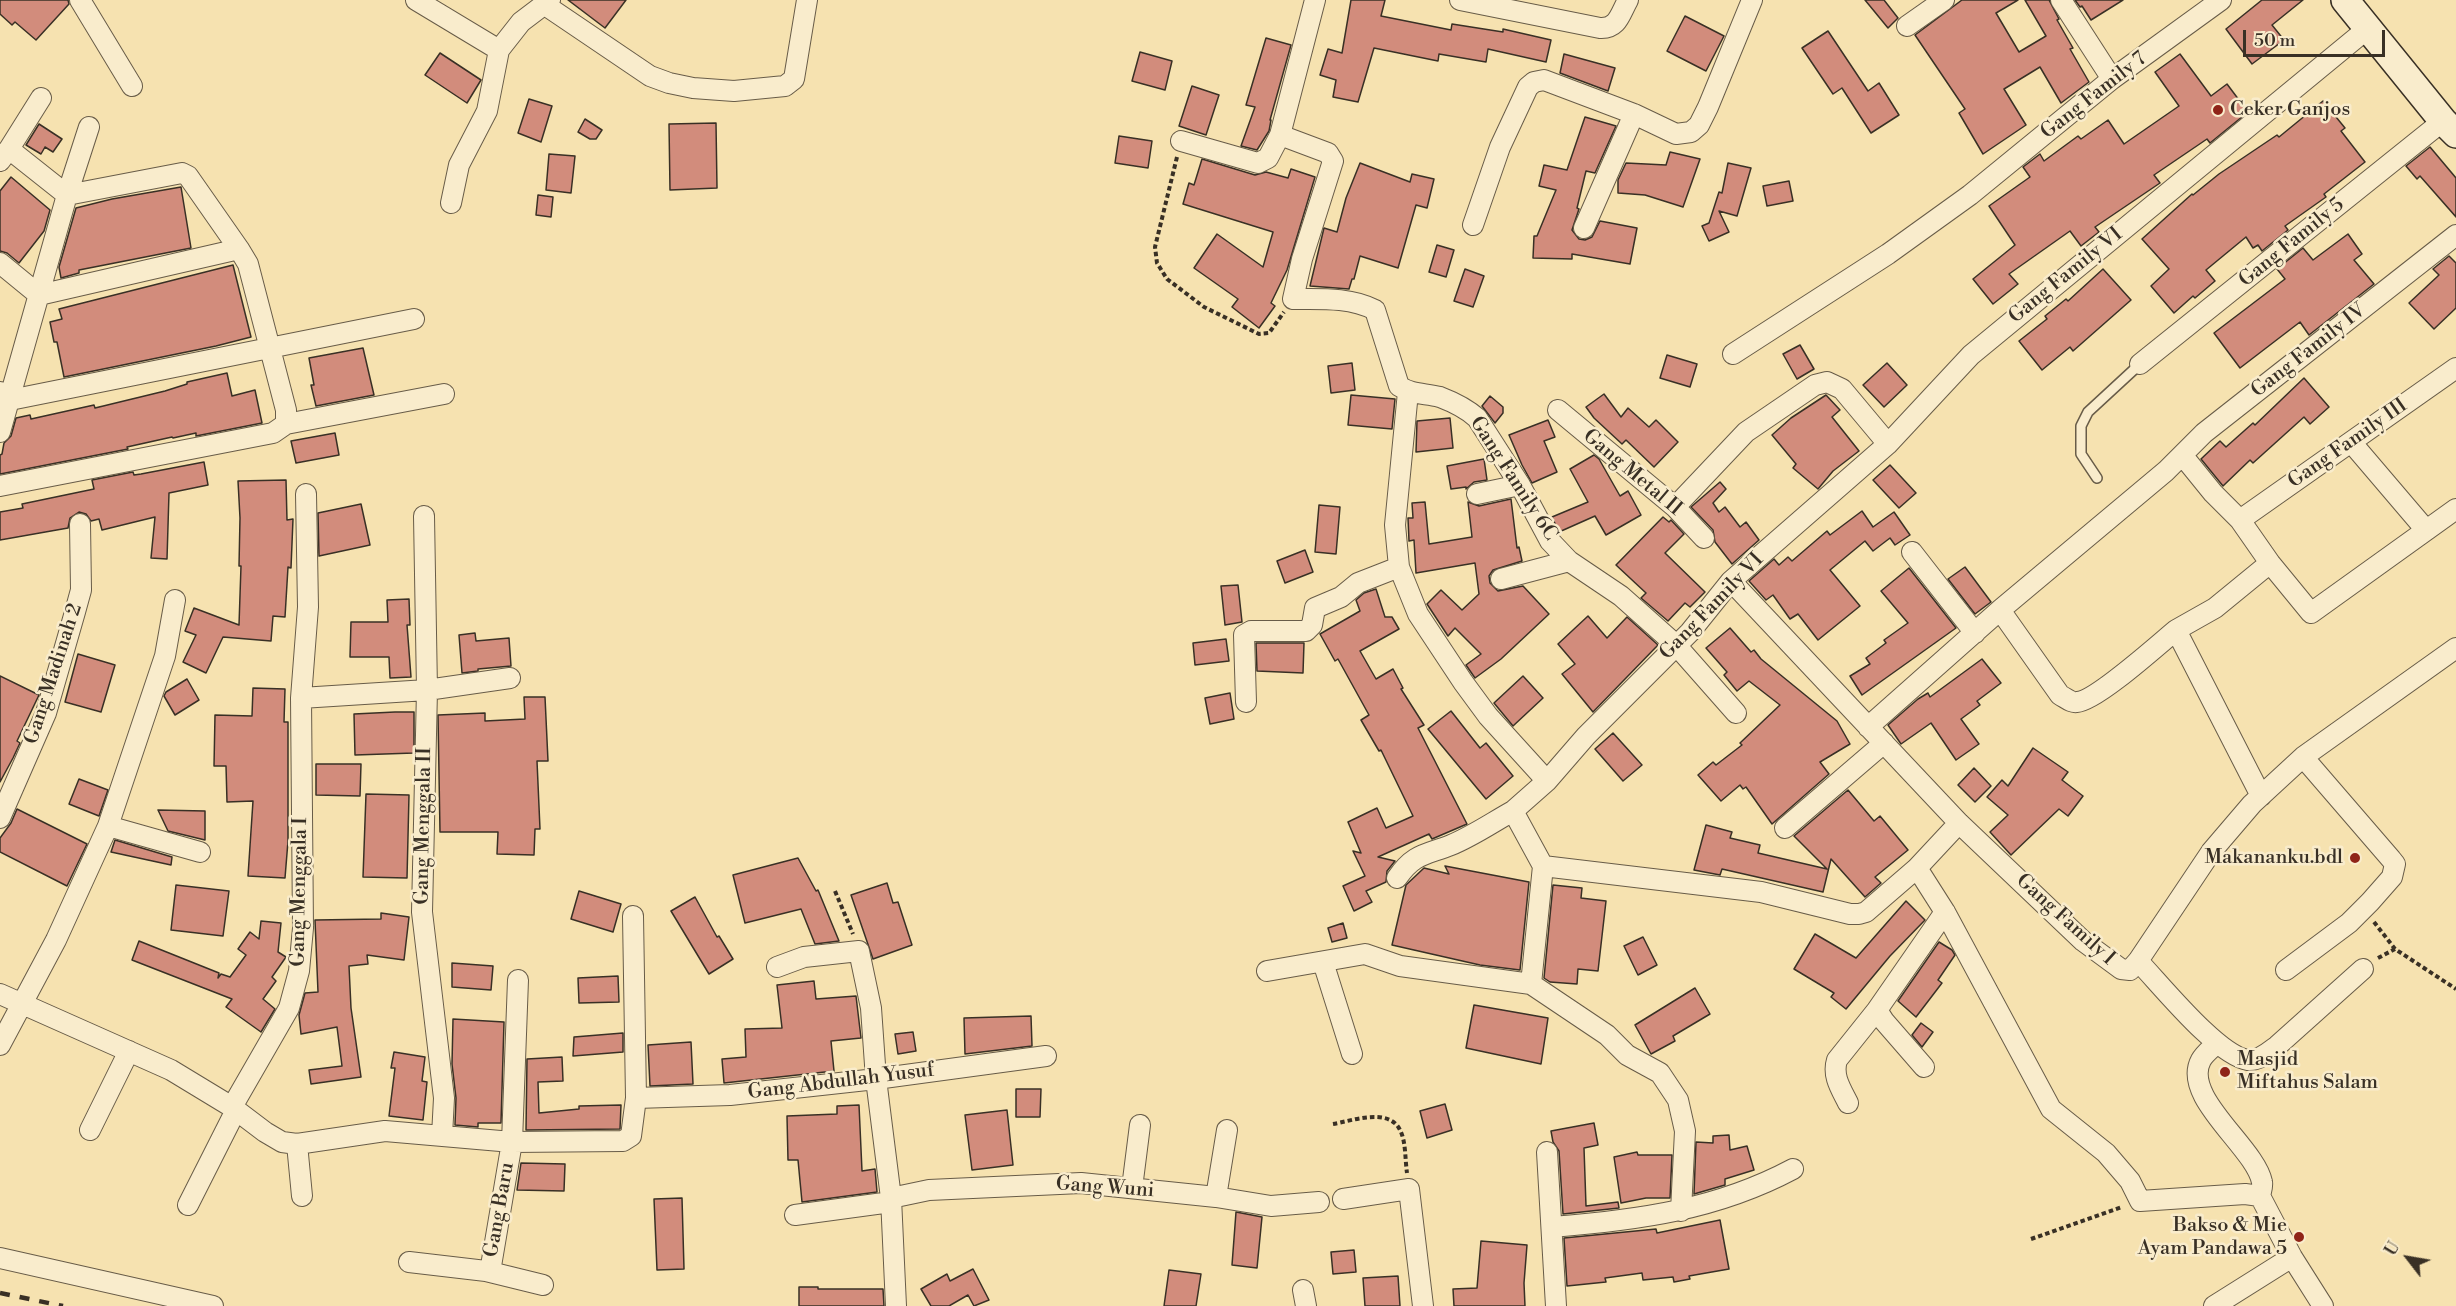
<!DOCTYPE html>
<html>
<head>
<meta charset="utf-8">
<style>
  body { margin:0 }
  #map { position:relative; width:2456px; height:1306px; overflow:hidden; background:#f6e2b0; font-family:"Libre Bodoni",serif }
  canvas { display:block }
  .north { position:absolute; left:2378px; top:1228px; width:60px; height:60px; -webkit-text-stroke:4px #f9eccc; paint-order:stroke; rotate:301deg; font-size:16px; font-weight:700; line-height:24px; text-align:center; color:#393025 }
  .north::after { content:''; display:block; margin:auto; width:21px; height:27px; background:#393025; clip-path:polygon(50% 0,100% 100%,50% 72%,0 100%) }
  .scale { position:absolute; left:2243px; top:30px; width:142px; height:27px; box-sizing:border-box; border:3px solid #393025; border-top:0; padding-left:8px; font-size:18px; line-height:21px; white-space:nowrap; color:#393025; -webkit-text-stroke:4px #f9eccc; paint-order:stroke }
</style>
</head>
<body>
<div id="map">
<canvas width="2456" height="1306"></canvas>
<div class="north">U</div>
<div class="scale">50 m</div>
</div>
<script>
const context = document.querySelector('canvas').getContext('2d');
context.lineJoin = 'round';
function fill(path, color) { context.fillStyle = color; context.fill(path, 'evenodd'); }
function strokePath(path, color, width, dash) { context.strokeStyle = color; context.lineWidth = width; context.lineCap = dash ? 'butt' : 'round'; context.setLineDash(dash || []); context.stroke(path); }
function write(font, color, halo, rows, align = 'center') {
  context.font = font + ' "Libre Bodoni",serif'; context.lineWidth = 5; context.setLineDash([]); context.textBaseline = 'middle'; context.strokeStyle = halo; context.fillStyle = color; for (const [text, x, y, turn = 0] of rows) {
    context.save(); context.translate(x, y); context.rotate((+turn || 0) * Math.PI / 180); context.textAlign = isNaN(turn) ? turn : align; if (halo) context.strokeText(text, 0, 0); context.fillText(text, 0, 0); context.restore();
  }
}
const building = new Path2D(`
  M0,0h68l1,4 -33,36 -21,-18 -3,3 -12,-11z
  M568,0h58l-21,28z
  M1351,0h34l-4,16 70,14 1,-6 51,8v-3l48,11 -5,22 -58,-13 -2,13 -47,-8 -1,7 -64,-13 -16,54 -25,-5 3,-17 -16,-5 8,-26 14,4z
  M1865,0h19l14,18 -10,10z
  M1962,0h56l-22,13 23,39 27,-16 -21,-36h24l10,19 -2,1 16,28 -3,1 19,33 -28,21 -21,-36 -36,22 22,36 -43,29 -24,-41 6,-4 -50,-74z
  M2075,0h48l-32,20 -9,-14 -2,1z
  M2262,0h41l-31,25 12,15 -32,24 -26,-35z
  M1685,16l39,20 -18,35 -39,-20z
  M1828,31l40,60 11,-8 20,32 -28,18 -29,-45 -9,6 -31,-46z
  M1266,38l25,7 -21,75h1l-2,11 -12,19 -16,-4 14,-39 -9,-2z
  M1140,52l32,9 -7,29 -33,-9z
  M440,53l41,27 -14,23 -42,-28z
  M1564,54l51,14 -7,23 -48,-18z
  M2180,54l31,42 16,-12 21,28 -38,31 -3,-4 -53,36 6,8 -65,44 4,5 -18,14 -11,-15 -61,43 9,10 -25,20 -20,-25 42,-34 -26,-39 41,-29 -7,-10 17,-13 4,7 34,-25 3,3 27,-19 16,24 55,-38 -24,-34z
  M1192,86l27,9 -13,40 -27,-9z
  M529,99l23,7 -11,36 -23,-9z
  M2323,101l22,27 -4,3 24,31 -41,32 2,3 -41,29 3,4 -26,21 -4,-6 -5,3 -7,-11 -40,33 9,11 -20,17 -2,-2 -19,17 -23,-27 18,-17 -27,-30 50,-45 1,1 26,-21 58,-39 2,2z
  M1585,117l31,9 -21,47 -9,-2 -9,37 2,1 -7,21 7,9 6,1 7,-3 8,-16 37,7 -7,36 -58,-10v5l-39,-1 1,-22h3l19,-46 -17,-4 5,-21 23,5z
  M585,119l17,11 -6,9h-6l-12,-7z
  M716,123l1,65 -47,2 -1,-66z
  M39,124l23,15 -9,13 -8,-5 -4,7 -15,-9z
  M1119,136l33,5 -4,27 -33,-5z
  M2430,147l26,31v39l-36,-41 -3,3 -11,-13z
  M1670,152l30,7 -17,48 -38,-12 -27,-2v-13l8,-17 40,2z
  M549,154l26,2 -4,37 -25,-3z
  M1202,159l53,16 11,-3 22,6 3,-9 24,8 -28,93 -16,33 4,3 -16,22 -27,-21 6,-8 -44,-31 23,-34 46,33 10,-35 -90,-28 6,-21 5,2z
  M1360,163l50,19 2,-8 22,5 -7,29 -11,-3 -18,63 -38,-12 -6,23h-2l-3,10 -39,-3 14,-58 13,4 9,-34z
  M1728,163l23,5 -14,48 -18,-5 10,21 -20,9 -7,-15 7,-3 10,-31 3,1z
  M11,177l39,33 -6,21 -25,32 -12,-10 -7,-2v-60z
  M1789,181l4,20 -26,5 -4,-20z
  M181,187l10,61 -112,22v3l-18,5 -2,-11 17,-59 36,-9z
  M538,195l15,2 -2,20 -15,-2z
  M2348,234l14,20 -8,6 20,24 -65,51 -9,-13 -60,46 -26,-35 71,-54 -8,-10 26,-21 10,12z
  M1437,245l17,5 -8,27 -17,-5z
  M2449,256l7,7v45l-22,21 -25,-26 30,-28 -6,-6z
  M233,265l18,72 -35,9 -152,31 -7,-35h-3l-4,-20 12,-3 -3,-10z
  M1465,269l19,7 -11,31 -19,-6z
  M2103,269l28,31 -58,51 -3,-4 -28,23 -23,-29 28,-22 -2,-3 21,-17 2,2z
  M1800,345l14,24 -17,10 -14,-25z
  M363,348l11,47 -58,11 -5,-21h3l-5,-27z
  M1667,355l30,9 -7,23 -30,-9z
  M1352,363l3,27 -24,3 -3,-27z
  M1887,363l20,22 -23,22 -21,-22z
  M227,373l5,23 23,-6 7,33 -66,13v-3l-23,5 -1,-1 -45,10 1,2 -128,25v-19l2,-1 2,-11 7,-7 5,-18 14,-3 1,4 63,-14 1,3 70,-17 22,-7v-2z
  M2304,378l25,29 -19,17 -6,-7 -51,46 -3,-3 -27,26 -22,-27 19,-18 6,6 27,-24 2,2z
  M1604,394l17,23 7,-9 21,19 7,-7 22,22 -24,25 -28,-27 -4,4 -28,-26 -8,-11z
  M1351,395l44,4 -3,30 -44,-4z
  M1826,395l14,15 -8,7 27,34 -26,20 -15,18 -25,-21 3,-4 -24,-29 19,-17z
  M1490,396l13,11v6l-8,10 -13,-17z
  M1450,418l3,30 -37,4 1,-31z
  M1548,420l7,17 -11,4 13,31 -25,11 -10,-18 -13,-30z
  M335,433l4,22 -43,8 -5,-22z
  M1594,455l5,4 21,37 8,-5 13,24 -35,20 -11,-19 -36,16 -7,-15 36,-15 -18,-33z
  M1484,459l3,21 -13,2 -8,7v-2l-15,2 -4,-23z
  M204,462l4,23 -39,8 -2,66 -16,-1 4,-41 -53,13 -3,-11 -8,2 -5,-7 -7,-2 -9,6 -2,10 -68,12v-28l23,-4 -1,-4 72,-15 -2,-9 41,-8 1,3 7,-1z
  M1890,465l26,28 -17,15 -26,-28z
  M286,480l1,40 6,-1 -2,49 -3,-1 -3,50 -12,-1 -2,25 -48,-4 -17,36 -23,-11 13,-27 -11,-4 9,-23 45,17 2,-59h-2l1,-48 -2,-37z
  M1720,482l6,7 -13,14 6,9 6,-5 15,20 6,-5 13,18 -27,24 -17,-22 -2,-12 -22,-23z
  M1511,499l6,49 2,-1 3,14 -29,9 -4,6 1,7 8,8 25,-5 26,28 -48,45 -26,19 -9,-13 15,-11 -26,-26 -7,8 -21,-32 14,-14 21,20 17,-16 -4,-31 -59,10 -2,-33 -5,1 -1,-23h5l-1,-15 13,-1 4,42 43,-7 -4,-35 11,4z
  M361,504l9,41 -51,11 -1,-43z
  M1319,505l21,2 -4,47 -21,-2z
  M1862,511l11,16 21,-15 16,23 -15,10 -5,-7 -17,13 -8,-10 -35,29 30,36 -42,34 -20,-26 -8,5 -17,-24 -7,5 -17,-19 25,-22 5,6 9,-8 4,4 35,-30 3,4z
  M1663,517l6,5 2,-2 13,14 -19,19 40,39 -15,15 -5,-4 -17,18 -27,-23 5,-5 -30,-28z
  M1305,550l8,22 -28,11 -8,-22z
  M1965,567l26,35 -16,12 -27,-35z
  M1909,568l47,60 -94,67 -12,-19 20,-12 -4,-6 20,-15 -2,-3 24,-17 -27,-32z
  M1238,585l4,37 -17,3 -4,-39z
  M1376,589l9,28h7l7,12 -39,22 16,28 17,-10 10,19 -2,1 23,36 -6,3 49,96 -35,15 -3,-5 -51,23 17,4 -8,10 -1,11 -20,9 6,11 -18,9 -11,-25 22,-10 -12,-25 8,2 -13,-31 29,-14 9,20 27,-12 -32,-66 -2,1 -18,-31 8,-5 -31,-56 -3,2 -15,-27 40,-23 -4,-11 8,-7z
  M409,599l1,26h-3l4,52 -21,1 -1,-21h-39l1,-35h37l-1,-22z
  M1588,616l19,22 20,-21 31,28 -65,67 -31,-38 13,-10 -17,-20z
  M1730,628l21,24 3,-2 7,9 76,62 13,23 -30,18 9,12 -57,50 -26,-37 -3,2 -3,-4 -19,16 -23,-26 15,-13 3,3 26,-20 -2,-2 40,-38 -31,-24 -12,10 -13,-16 3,-3 -21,-24z
  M475,633l1,8 33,-3 2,28 -33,3v2l-16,2 -3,-38z
  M1226,639l3,22 -34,4 -2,-22z
  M1256,643h48l-1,30 -46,-2z
  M78,654l37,11 -14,47 -36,-10z
  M1982,659l19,24 -24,18 3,4 -19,14 18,25 -23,16 -25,-37 -30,21 -13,-19 30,-26 10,-6 2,4z
  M0,676l39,19 -22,46 3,2 -7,15 -13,24z
  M1523,676l20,22 -30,28 -19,-23z
  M187,679l12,21 -24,15 -11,-19 2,-4z
  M253,688l32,1 -1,33h4v119l-3,37 -37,-2 5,-75 -26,1 -1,-36h-12l1,-51 37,1z
  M1230,693l4,26 -24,5 -5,-26z
  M524,697h21l3,64h-11l3,68h-5l-1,26 -37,-1 1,-22h-58l-2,-117 47,-2v8l40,-2z
  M1451,711l29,37 6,-5 27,33 -27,23 -58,-70z
  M395,712h19v41l-59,2 -1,-41z
  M1613,733l29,32 -19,16 -28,-32z
  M2033,748l35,24 -6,8 21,16 -15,20 -9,-7 -48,46 -21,-23 18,-17 -21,-18 15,-17 6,6z
  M316,764h45l-1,32 -44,-1z
  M1974,768l17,18 -16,16 -17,-17z
  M79,779l29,11 -9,26 -30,-12z
  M1848,790l26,31 6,-5 28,34 -33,27 6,6 -16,14 -34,-38 -8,33 -101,-23 -2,6 -26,-5 12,-45 26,7 -2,6 30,7 -2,8 69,16 -33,-33z
  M366,794l43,1 -2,83 -44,-1z
  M17,809l70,35 -20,42 -67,-34v-14l11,-15z
  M158,810l47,1v29l-37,-9z
  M115,840l57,17 -1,8 -60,-13z
  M798,858l18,33 2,-1 21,51 -24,3 -14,-35 -56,14 -12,-48z
  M1445,866l84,16 -9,88 -40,-5 -88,-20 14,-60 18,-17 25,6z
  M887,883l6,20 5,-1 14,43 -39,14 -22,-64z
  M176,885l53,6 -6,45 -52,-6z
  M1553,885l29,3 -1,10 25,3 -8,70 -20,-2 -1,15 -27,-2 -6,-4z
  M579,891l42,13 -8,28 -42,-13z
  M695,897l22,40 2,-1 14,23 -24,15 -38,-63z
  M1906,901l19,19 -35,36 -44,53 -15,-12 3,-4 -40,-24 21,-35 41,24z
  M381,913l28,4 -5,43 -37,-5 1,9 -19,2 2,42 10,69 -50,7 -2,-14 33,-4 -5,-39 -36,7 -2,-19 6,-22 13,-1 -3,-72 66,-1z
  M261,921l20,2 -3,29 8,5 -14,20 4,4 -13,18 12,10 -14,23 -35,-25 6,-8 -100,-39 7,-19 80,32 -1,5 3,-4 9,3 16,-22 -8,-6 12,-17 9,7z
  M1343,923l4,15 -15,4 -4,-14z
  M1643,937l14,28 -19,10 -14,-29z
  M1939,942l13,8 3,5 -17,25 4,3 -26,34 -18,-16z
  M452,963l41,3 -2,24 -39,-3z
  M618,976l1,26 -40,1 -1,-25z
  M814,981l2,18 40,-3 5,42 -30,3 3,30 -110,12 -2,-24 24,-2 -1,-28 37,-1 -5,-43z
  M1695,988l15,26 -37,22 2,5 -24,13 -16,-29z
  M1474,1005l74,13 -7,46 -75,-16z
  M1031,1016l1,30 -67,8 -1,-36z
  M453,1019l51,3 -3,101h-23v4l-23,-2 1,-27 -4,-34z
  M1921,1023l12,9 -11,15 -10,-12z
  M913,1032l3,19 -18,3 -3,-20z
  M623,1033v19l-50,4 1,-19z
  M691,1042l2,42 -43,2 -2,-41z
  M394,1052l31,5 -3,24 5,1 -4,38 -34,-4 6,-48h-4z
  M562,1057l1,24 -25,1 1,31 40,-4v-3l42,-1 -1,24 -94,1 1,-71z
  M1016,1089h25l-1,28h-24z
  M1445,1104l7,26 -25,8 -7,-27z
  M859,1105l3,66 13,-2 2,23 -75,10 -4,-42h-10l-1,-44 50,-2v-8z
  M1007,1110l6,55 -41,5 -7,-55z
  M1594,1123l4,22 -14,3 2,58 32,-4 1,6 -56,6 -4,-63 -6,-9 -2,-11z
  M1729,1135l1,15 17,-4 7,24 -29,9v6l-31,9 2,-52 17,1v-7z
  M1637,1152l1,3h34l-2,43h-24l-25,5 -7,-46z
  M521,1163l44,1 -1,27 -47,-1z
  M682,1198l2,71 -27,1 -3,-71z
  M1236,1212l26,5 -5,51 -25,-3z
  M1720,1220l9,49 -40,7 1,3 -16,3 -1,-5 -30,3 -1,-7 -37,5 1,4 -39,4 -3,-48 92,-9 1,4z
  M1481,1241l46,4 -3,38 1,23h-71l-1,-17 24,-1z
  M1354,1250l2,22 -23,2 -2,-22z
  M973,1269l16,31 -15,6 -6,-11 -19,11h-18l-10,-17 26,-15 3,7z
  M1169,1270l32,4 -5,32h-32z
  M1398,1276l2,30h-35l-2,-28z
  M799,1287h19v2h65l1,17h-85z`);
fill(building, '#d28c7c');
strokePath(building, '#393025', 1.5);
const lane = new Path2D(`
  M2097,478l-16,-24v-28l7,-14 52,-48`);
const street = new Path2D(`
  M80,0l52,86
  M416,0l83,50
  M1315,0l-35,135 48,18 5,8 -31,98 -9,40c27,0 58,-2 82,11l24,76c13,9 26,7 41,11 13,5 26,11 37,21l43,67 30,56 19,20 52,35 55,49 60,68
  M1460,0l140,28c18,1 20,-14 28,-28
  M2061,0l51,79
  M545,5l105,71 19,7 24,5 41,3 51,-5 9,-7 13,-79
  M1907,26l37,-26
  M1181,141l77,22 10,-5 12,-23
  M9,149l32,-51
  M0,161l9,-12 58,46 115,-22 6,3 51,73
  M451,203l8,-38 28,-54 12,-61 22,-28 29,-22
  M1473,225l27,-78 28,-60 6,-5 10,-2 90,34 42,20 15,-2 8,-7 9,-18 44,-107
  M1584,228l50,-114
  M0,263l39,32 200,-46 9,15 38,146v14l-13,9 -273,53
  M1733,354l155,-100 82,-59 142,-116 109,-79
  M2140,364l303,-243
  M0,392l10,8 404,-81
  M1408,392l-13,133 4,42 19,47 45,68 25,34 59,65
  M1558,410l117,97 29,31
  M286,424l158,-30
  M0,432l67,-237 22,-68
  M2351,442l75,88
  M2183,456l30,37 27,27 30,43 41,50 145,-104
  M1477,494l43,-9
  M1675,507l71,-75 69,-47 12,-3 15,7 46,55
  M424,516l3,174 -5,222 22,186 -2,38
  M2240,520l216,-152
  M1912,552l63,81
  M1501,579l68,-18
  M1731,581l228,242 124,118 38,28 9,1 8,-9 73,-109 41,-48 51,-47 153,-109
  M2000,610l60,85c6,3 11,8 17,7 19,-1 82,-58 99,-72
  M301,698l126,-8 83,-12
  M1246,702l-2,-67 7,-4h55l6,-6 3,-17 26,-11 17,-14 41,-16
  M1868,727l132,-117 166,-139 38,-38 252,-198
  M2261,796l-85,-166 39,-22 55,-45
  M0,818l46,-105 29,-101 6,-22 -1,-66
  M1959,823l-42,45 -51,44 -7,2h-9l-89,-22 -218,-26 -30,-55 34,-30 39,-45 104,-104 41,-51 157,-137 83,-89 396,-326
  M108,826l92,26
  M1785,828l99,-85
  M1543,866l-12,118 76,51 20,20 33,18 18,27 7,31 -4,80
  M1917,868l28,44 106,197 55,44 24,28 10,20 105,-7 15,2 32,61 31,49
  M1397,878c17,-25 29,-23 54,-33 22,-9 42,-23 62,-34
  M2138,961c23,24 80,95 110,99 11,1 21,-8 29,-14l86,-77
  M1323,962l29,92
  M777,967l27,-10 55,-6 12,57 5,71 15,119 5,108
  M2286,970l63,-47 21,-21 22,-25 3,-13 -4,-5 -88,-102
  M1267,971l98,-17 35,12 131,18
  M0,994l171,76 61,37 33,25 17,10 15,2 88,-13 127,11 111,-1 8,-5 5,-38 -3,-182
  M2217,1043c-5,5 -13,11 -16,17 -20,37 54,87 61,122 1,4 -1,9 -2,14
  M0,1045l56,-105 52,-114 57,-170 10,-56
  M1924,1067l-40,-46 -7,-11 68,-98
  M636,1098l94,-3 146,-16 170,-23
  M1848,1103c-7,-14 -16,-27 -11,-43l40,-50
  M232,1107l57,-99 10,-37 4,-43 -2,-230 7,-91 -2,-113
  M90,1130l39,-79
  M297,1144l5,52
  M1547,1152l9,154
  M1132,1188l8,-63
  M1216,1197l11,-67
  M891,1198l38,-8 152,-7 135,14 55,9 48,-4
  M1343,1199l66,-10 14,117
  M188,1205l48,-95
  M795,1215l96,-13
  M1552,1227c86,-7 164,-17 241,-58
  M0,1258l213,48
  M409,1262l77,9 5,-5 21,-124 6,-162
  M486,1271l57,14
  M1303,1290l3,16
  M2214,1306l78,-49`);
const secondary = new Path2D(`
  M2345,0l98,121 13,13`);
strokePath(lane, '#685c48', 12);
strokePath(street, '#685c48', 22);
strokePath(secondary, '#393025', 30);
strokePath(new Path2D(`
  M1177,157l-22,90 2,16 10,16 37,28 55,27 10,-1 15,-21
  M835,891l18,43
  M2374,922l21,27 61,40
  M2378,958l17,-9
  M1333,1124c18,-3 56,-17 67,6 6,11 5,30 7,43
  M2031,1239l91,-32`), '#393025', 4, [4.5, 3]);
strokePath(lane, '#f9eccc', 9);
strokePath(street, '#f9eccc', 20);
strokePath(secondary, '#f9eccc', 27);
strokePath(new Path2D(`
  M0,1293l63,13`), '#393025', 4.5, [10, 10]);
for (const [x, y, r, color] of [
  [2218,110,6,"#8f2418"],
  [2355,858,6,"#8f2418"],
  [2225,1072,6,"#8f2418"],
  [2299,1237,6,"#8f2418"]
]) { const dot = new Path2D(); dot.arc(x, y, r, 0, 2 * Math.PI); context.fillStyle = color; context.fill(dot); strokePath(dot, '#f9eccc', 2); }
write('20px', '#393025', '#f9eccc', [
  ["Gang Family 7",2094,96,-38],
  ["Gang Family 5",2292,243,-39],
  ["Gang Family VI",2066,276,-39],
  ["Gang Family IV",2309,351,-38],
  ["Gang Family III",2348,444,-35],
  ["Gang Metal II",1632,473,40],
  ["Gang Family 6C",1513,479,57],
  ["Gang Family VI",1712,607,-46],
  ["Gang Madinah 2",54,674,-72],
  ["Gang Menggala II",424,826,-89],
  ["Gang Menggala I",300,892,-89],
  ["Gang Family I",2065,920,42],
  ["Gang Abdullah Yusuf",841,1082,-7],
  ["Gang Wuni",1105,1188,4],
  ["Gang Baru",500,1210,-80]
]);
write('20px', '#393025', '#f9eccc', [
  ["Ceker Ganjos",2230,110],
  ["Makananku.bdl",2343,858,"right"],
  ["Masjid",2237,1060],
  ["Miftahus Salam",2237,1083],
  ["Bakso & Mie",2287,1226,"right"],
  ["Ayam Pandawa 5",2287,1249,"right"]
], 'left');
</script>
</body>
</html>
